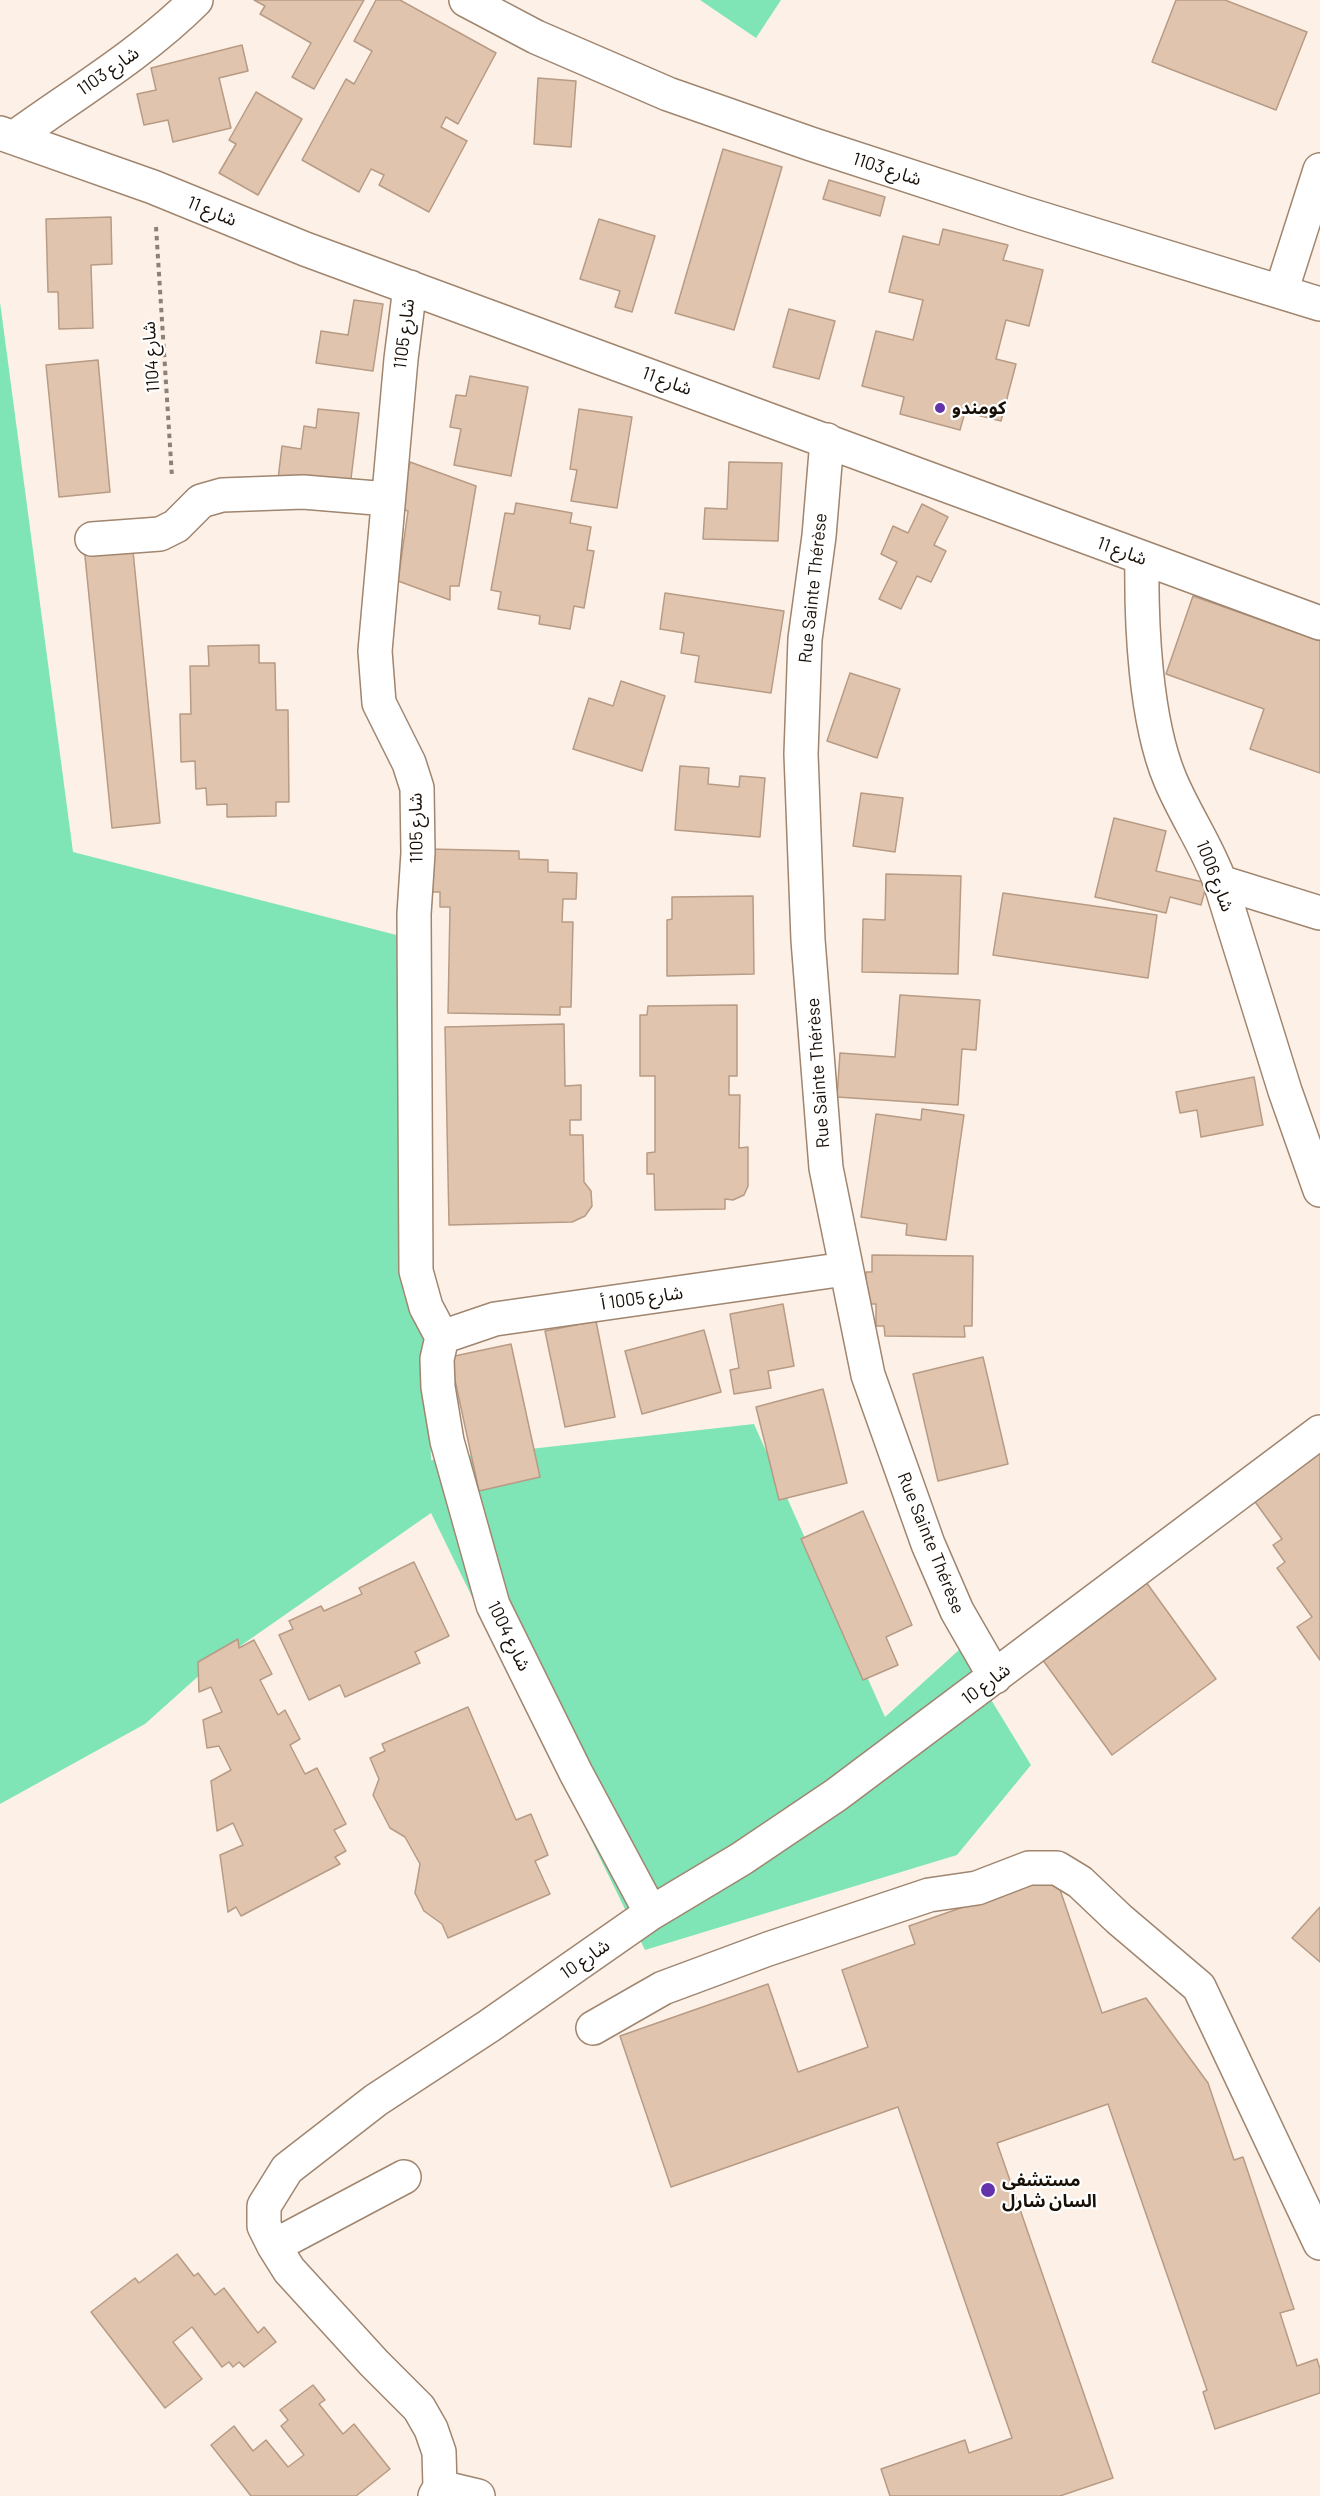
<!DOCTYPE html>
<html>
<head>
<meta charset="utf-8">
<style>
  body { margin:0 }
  canvas { display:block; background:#fdf1e7 }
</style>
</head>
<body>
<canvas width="1320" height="2496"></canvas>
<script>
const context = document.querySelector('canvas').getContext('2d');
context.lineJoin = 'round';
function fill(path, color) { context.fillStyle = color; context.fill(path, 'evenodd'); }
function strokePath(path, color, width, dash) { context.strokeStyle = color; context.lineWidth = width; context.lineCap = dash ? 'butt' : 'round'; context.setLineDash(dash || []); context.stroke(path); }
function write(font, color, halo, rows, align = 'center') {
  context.font = font + ' Barlow,"Noto Sans Arabic",sans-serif'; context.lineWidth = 4.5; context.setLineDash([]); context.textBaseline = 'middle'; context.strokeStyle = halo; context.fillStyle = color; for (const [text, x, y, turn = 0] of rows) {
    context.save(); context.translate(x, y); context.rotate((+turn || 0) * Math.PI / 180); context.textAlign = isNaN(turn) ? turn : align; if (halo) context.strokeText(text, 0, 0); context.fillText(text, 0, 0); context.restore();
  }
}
fill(new Path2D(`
  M700,0h81l-25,38z
  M0,302l73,550 347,89 11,519 323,-36 131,293 75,-68 71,116 -74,90 -312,95 -214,-437 -228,159 -58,52 -145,80z`), '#7fe5b7');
const building = new Path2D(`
  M254,0h110l-50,89 -22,-12 19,-34 -51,-29 5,-8z
  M376,0h24l96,53 -38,71 -12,-7 -5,10 26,14 -38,71 -50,-27 5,-10 -13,-6 -12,23 -57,-32 44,-81 8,5 18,-33 -18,-10z
  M1176,0h49l82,32 -31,78 -124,-48z
  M242,45l6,26 -29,7 12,50 -58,14 -5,-22 -24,5 -7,-31 19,-4 -5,-22z
  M538,78l38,3 -5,66 -37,-3z
  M256,92l46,27 -44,76 -39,-22 17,-29 -7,-4z
  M723,149l59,18 -48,163 -59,-17z
  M829,180l56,17 -5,19 -57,-17z
  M111,217l1,47 -21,1 2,63 -34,1 -1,-37h-10l-2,-73z
  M599,219l56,17 -23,76 -17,-5 5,-16 -40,-12z
  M943,229l65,16 -5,15 40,10 -14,56 -23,-6 -10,39 20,5 -15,57 -36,-9 -5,18 -60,-16 4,-17 -42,-11 14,-55 37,9 10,-40 -34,-8 14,-56 36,9z
  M354,300l29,4 -10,67 -57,-8 5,-32 27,4z
  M789,309l46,12 -16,58 -46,-12z
  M98,360l12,132 -51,5 -13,-132z
  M470,376l58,11 -17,89 -57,-11 7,-36 -11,-2 6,-32 10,1z
  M318,409l41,4 -9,74 -72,-8 4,-33 19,3 3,-23 12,2z
  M579,409l53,8 -15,91 -46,-7 6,-31 -7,-1z
  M410,462l66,24 -17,100h-9v14l-52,-19 10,-70 -7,-2z
  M729,462l53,1 -4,78 -75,-2 2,-31 22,1z
  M516,503l56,10 -2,10 21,4 -4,23 7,1 -10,57 -10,-2 -4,23 -31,-5 1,-8 -42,-7 3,-17 -10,-2 14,-77 9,1z
  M922,504l26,13 -14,28 12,6 -15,31 -14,-6 -16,33 -22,-10 18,-37 -16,-8 12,-28 15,7z
  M132,541l28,282 -48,5 -28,-282z
  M665,593l119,18 -13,82 -76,-11 4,-26 -18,-3 3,-20 -24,-4z
  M1193,596l127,45v132l-70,-24 14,-40 -98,-35z
  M259,645v18h16l1,47h12l1,92h-13v14l-49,1v-13l-20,1 -1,-17 -10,1 -1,-28 -14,1 -1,-48h11l-1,-48h19l-1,-20z
  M850,673l50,16 -23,69 -50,-17z
  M621,681l44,15 -23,75 -69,-22 16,-51 24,8z
  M680,766l29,2 -1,16 31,3 1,-11 25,2 -5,59 -85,-7z
  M861,793l42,5 -8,54 -42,-6z
  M1114,818l52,13 -10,40 51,12 -6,22 -31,-8 -4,16 -71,-16z
  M428,849l91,2v8l29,1v12l29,1 -1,26h-13l-1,23h11l-2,85h-11v8l-112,-2 2,-106h-10v-15h-12z
  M886,874l75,2 -3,98 -96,-2 1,-53 22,1z
  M1003,893l154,22 -9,63 -155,-23z
  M753,896l1,78 -87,2v-56l5,-1v-22z
  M900,995l80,5 -4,50 -14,-1 -4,56 -121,-8 3,-44 55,4z
  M737,1005v71h-8v19h11l-1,53 9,-1v39l-4,9 -11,5 -8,-1v10l-70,1 -1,-36h-7v-21l8,-1v-76h-15v-61h7l1,-9z
  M564,1024l1,62 16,-1v35h-11v15h13l1,47 7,9 1,15 -7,10 -13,6 -123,3 -4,-198z
  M1254,1077l9,48 -62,12 -4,-27 -17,3 -4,-21z
  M922,1109l42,6 -18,125 -40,-5 1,-11 -46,-7 15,-103 45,6z
  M872,1255l101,1 -1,70h-8l1,11 -80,-1 -1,-10h-8v-22h-11l1,-32h6z
  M783,1304l11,62 -26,5 3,17 -37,6 -4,-24 9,-2 -9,-54z
  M596,1321l19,96 -50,10 -20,-96z
  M704,1330l17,62 -79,22 -17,-63z
  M511,1344l29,133 -61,14 -29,-134z
  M983,1357l25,107 -70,17 -25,-107z
  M823,1389l24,94 -68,17 -23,-93z
  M1320,1451v209l-23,-33 15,-10 -35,-49 8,-6 -12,-17 9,-6 -29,-40z
  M863,1511l49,114 -26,12 12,28 -35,15 -62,-141z
  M414,1562l35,74 -34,16 5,11 -75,34 -5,-12 -31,15 -30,-65 14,-6 -4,-8 32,-15 3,5 38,-17 -3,-6z
  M1146,1582l70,97 -104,76 -70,-96z
  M238,1639l1,9 15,-8 18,34 -12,6 18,35 7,-5 15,29 -10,6 15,29 12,-6 29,56 -12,6 12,21 -11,6 5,7 -99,52 -5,-9 -8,5 -8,-57 23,-10 -10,-22 -16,8 -6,-50 20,-11 -12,-24 -12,2 -4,-28 19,-8 -11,-25 -12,5 -1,-30z
  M468,1707l48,113 15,-6 17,41 -13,6 15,33 -102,44 -6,-14 -18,-13 -9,-18 5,-29 -15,-27 -15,-9 -17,-33 6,-16 -9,-21 15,-7 -3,-7z
  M1055,1875l47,138 44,-15 62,85 26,77 9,-3 51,152 -14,4 17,53 20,-7 3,10v24l-105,36 -12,-37 4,-2 -99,-286 -111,39 116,335 -53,18h-170l-9,-27 84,-29 4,13 43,-15 -114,-331 -227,80 -51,-151 148,-52 30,88 70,-25 -26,-77 73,-26 -6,-18z
  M1320,1907v55l-28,-24z
  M177,2254l17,22 4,-3 17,22 9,-7 34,45 6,-6 12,15 -32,25 -5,-5 -6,5 -4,-5 -7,5 -30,-40 -19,15 29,37 -37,29 -74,-96 44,-34 4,5z
  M313,2385l12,15 -6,4 24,30 11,-10 36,45 -34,27h-105l-40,-51 23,-19 19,25 13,-11 22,27 16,-12 -23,-29 7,-6 -8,-10z`);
fill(building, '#e1c4ad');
strokePath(building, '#b79b85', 1.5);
const minor = new Path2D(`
  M466,0l70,37 132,57 143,50 212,69 297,91
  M0,133l153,54 152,62 1015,374
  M15,137c61,-44 128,-84 181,-137
  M410,287l-9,72 -26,292 4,52 30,60 8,25 1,65 -4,61 2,357 10,36 16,30
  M1281,292l39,-122
  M827,440l-8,96 -14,103 -4,115 7,186 18,228 42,207 60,169 29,67 38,66
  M92,539l68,-5 16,-8 25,-25 21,-6 81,-3 85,7
  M1142,558c-1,65 3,161 28,221 15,36 37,67 50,103l65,209 35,99
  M1220,882l100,31
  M442,1337l-5,22 1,28 9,54 46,164 83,168 75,140
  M442,1337l53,-18 350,-50
  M593,2028l70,-40 105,-39 161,-54 48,-7 52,-20h28l23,14 39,37 80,68 121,256
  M274,2246l130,-69
  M440,2487l38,9
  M435,2496l5,-9 -1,-35 -8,-23 -12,-21 -45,-45 -85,-93 -15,-24 -10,-20v-20l23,-37 89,-69 113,-74 162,-113 90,-54 95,-64 484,-363`);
strokePath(minor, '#a0856f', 36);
strokePath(new Path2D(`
  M156,227l16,250`), '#8b8178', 4, [4.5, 4.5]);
strokePath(minor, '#fff', 33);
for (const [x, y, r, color] of [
  [940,408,6,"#6433ab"],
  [988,2190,8,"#6433ab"]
]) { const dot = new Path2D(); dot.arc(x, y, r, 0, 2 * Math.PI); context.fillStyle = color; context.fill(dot); strokePath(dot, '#fff', 2); }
write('18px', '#180f07', '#fff', [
  ["شارع 1103",108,71,-35],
  ["شارع 1103",887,169,18],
  ["شارع 11",212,211,22],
  ["شارع 1105",404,334,-83],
  ["شارع 1104",151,357,-94],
  ["شارع 11",667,381,20],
  ["شارع 11",1122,551,20],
  ["Rue Sainte Thérèse",813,588,-84],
  ["شارع 1105",416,828,-91],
  ["شارع 1006",1215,876,69],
  ["Rue Sainte Thérèse",818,1073,-94],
  ["شارع 1005 أ",642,1298,-8],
  ["Rue Sainte Thérèse",931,1543,68],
  ["شارع 1004",509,1636,64],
  ["شارع 10",986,1684,-37],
  ["شارع 10",585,1959,-35]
]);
write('bold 18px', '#180f07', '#fff', [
  ["كومندو",952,408],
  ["مستشفى",1002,2180],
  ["السان شارل",1002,2201]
], 'left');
</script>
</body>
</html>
